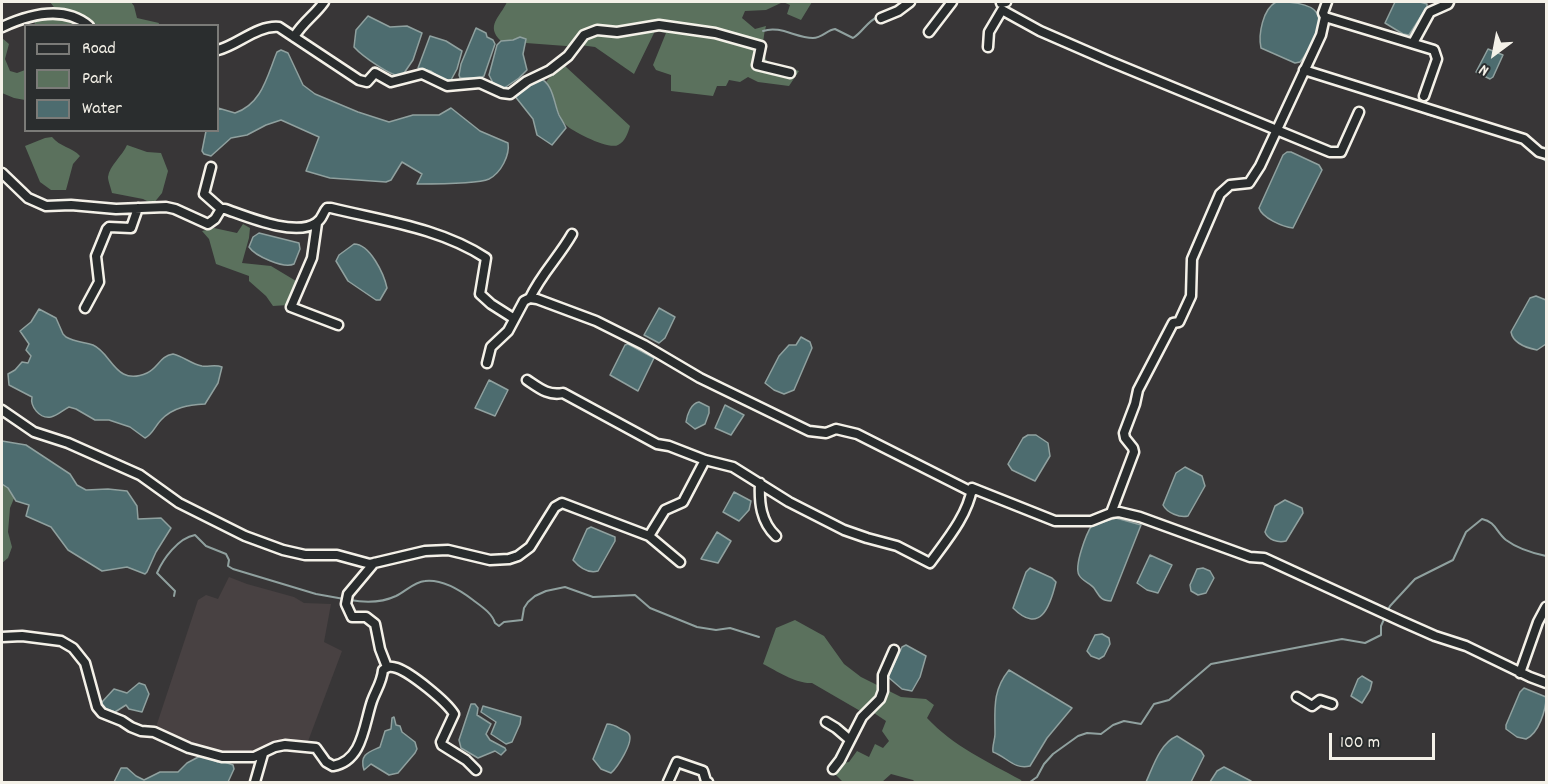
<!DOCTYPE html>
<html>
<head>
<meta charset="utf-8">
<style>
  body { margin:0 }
  #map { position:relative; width:1548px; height:784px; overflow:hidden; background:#383637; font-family:Dekko,sans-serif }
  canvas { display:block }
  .frame { position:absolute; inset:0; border:3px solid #f4f1e8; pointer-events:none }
  .legend { position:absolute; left:24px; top:24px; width:195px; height:108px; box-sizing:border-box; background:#2a2d2e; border:2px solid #7b7b78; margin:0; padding:8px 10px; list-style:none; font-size:18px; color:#f4f1e8 }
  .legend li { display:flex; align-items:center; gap:12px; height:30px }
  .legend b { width:30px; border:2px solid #7b7b78 }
  .north { position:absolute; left:1464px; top:24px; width:60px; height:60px; -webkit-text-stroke:4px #2a2d2e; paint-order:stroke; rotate:212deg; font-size:16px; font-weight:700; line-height:24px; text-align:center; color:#f4f1e8 }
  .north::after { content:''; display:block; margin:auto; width:21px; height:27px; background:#f4f1e8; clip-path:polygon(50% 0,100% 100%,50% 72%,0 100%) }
  .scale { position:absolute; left:1329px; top:733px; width:106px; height:27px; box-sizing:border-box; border:3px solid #f4f1e8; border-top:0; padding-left:8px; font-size:18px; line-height:21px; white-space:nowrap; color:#f4f1e8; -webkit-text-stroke:4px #2a2d2e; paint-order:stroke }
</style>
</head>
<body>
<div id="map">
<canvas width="1548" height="784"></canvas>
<div class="frame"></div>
<ul class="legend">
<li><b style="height:8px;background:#2a2d2e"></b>Road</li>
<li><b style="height:16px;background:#5b715d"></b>Park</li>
<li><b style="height:16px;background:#4d6c6f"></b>Water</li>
</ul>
<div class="north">N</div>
<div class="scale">100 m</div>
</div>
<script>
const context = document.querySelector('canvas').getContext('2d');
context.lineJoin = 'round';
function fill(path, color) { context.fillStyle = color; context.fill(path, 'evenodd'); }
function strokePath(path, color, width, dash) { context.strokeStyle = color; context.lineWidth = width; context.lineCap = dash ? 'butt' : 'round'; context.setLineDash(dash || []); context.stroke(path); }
fill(new Path2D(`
  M229,577l18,7 47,13 10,6 27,1 -7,38 18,9 -35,93 -33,-3 -18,14h-25l-40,-9 -36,-16 43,-130 8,-5 12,4z`), '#484142');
fill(new Path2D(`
  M50,2h81l3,4 3,12 22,5 -1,3h-124l1,-4 9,-3h19z
  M507,2h305l-11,18 -14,-6 3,-9 -7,-3 -17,8 -21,1 -3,7 13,11 11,-3c-5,18 -3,32 7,47l17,-5 9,3 -10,15 -31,-4 -10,-5 -8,5 -11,-2 -3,6h-9l-4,10 -42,-5v-16l-15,-5 -3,-5 13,-32 -11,-2 -21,43 -39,-27 -15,-2 -14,1 -40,-3 -1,-4 -8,-1 -4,2 -12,1c-16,-15 -1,-24 6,-39z
  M2,38l7,6 -4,15 5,12 7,2 8,-3v30l-11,-2 -12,-5z
  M565,66l65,60c-2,7 -5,16 -12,19 -9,5 -45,-13 -52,-20 -11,-12 -10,-30 -20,-43l3,-4z
  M52,137c8,10 20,10 28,19l-7,8 -7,26h-15l-11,-8 -15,-36 20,-8z
  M127,145l20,7 14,1 7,18 -6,22 -9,11 -10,-5 -31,-6c-1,-5 -4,-12 -4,-16 1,-11 15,-22 19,-32z
  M243,224l7,4 -1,10 -7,25 29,3 25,15 -8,24 -15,1 -7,-10 -17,-15v-5l-33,-12 -7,-25 -7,-8 12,-3 23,5z
  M2,484l6,4 7,8 -5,12 -2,24 4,15 -4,11 -6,5z
  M795,620l29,16 20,28 17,13 40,20 25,2 8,6 -7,13c26,28 61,44 94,62l1,2h-107l-2,-2 -22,-6 -9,8h-39l-7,-7 7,-12 6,-1 8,-11 12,6 6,-13 8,4 6,-7 -7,-10 4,-10 -15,-10 -9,1 -50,-29c-16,1 -35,-12 -49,-19l13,-36z`), '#5b715d');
const water = new Path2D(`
  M1276,2c10,-1 35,1 41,11 7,10 -9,40 -17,49l-5,1 -34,-15c-3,-14 2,-39 15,-46z
  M1395,2h25l7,2v3l-18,28 -6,-1 -18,-11z
  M368,16l22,11 17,-1 15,7 -9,27 -11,16c-9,2 -40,-20 -48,-29l2,-17z
  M476,28l10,5 1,4 6,3 2,4 -11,32 -4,2h-20l-1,-3 2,-11z
  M430,36l16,5 16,10 -5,18 -6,11h-8l-12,-9 -13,-3z
  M520,37l6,2 -3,15 4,16 -8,8 -16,11 -10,-6 -4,-8 8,-30 4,-4 12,-1z
  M1488,49l15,6 -10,22 -3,2 -14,-7z
  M281,50l7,3 15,32 12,9 43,18 31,10 24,-7h26l12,-7 29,23 28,12c2,12 -7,30 -19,36 -11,5 -58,5 -72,5l5,-10 -20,-12 -11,18 -5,2 -56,-4 -24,-7 13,-34 -38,-17 -15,5 -19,10 -16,3 -20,18 -7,-2 -2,-3 4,-20 12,-1v-22l17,5c27,-9 32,-37 42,-61z
  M538,77c16,7 15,24 21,38 2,4 5,8 7,13l-14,17 -15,-10 -4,-16 -19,-24z
  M1287,152h4l28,13 3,5 -29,58c-10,-1 -31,-10 -34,-20l24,-53z
  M259,233l40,10 1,6 -6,15c-10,5 -39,-8 -45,-17l4,-10z
  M354,244c16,0 30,30 33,44l-7,12h-4l-28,-19 -12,-20 3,-6z
  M1536,296l10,4v44l-9,6c-10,-2 -24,-7 -26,-18l19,-34z
  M659,308l16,9 -10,21 -6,5 -15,-8z
  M39,309l17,9 7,16 3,3c9,5 18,5 27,8 19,8 22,42 54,28 11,-5 13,-17 26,-19 10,2 18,10 29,12 7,1 13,-2 20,1l-4,16 -13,21c-16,1 -32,3 -44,16 -6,6 -8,14 -16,18l-15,-11 -21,-7h-14l-19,-11 -7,-2c-6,3 -12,9 -18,10 -12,2 -21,-11 -19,-20l-23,-12 -1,-11 7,-4 7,-8 6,1 3,-7 -5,-6 3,-6 -9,-13 11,-9z
  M801,337l9,5 2,6 -18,42 -10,4 -10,-4 -9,-7 14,-27 10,-11h7z
  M628,344l26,14 -16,33 -28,-16 15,-30z
  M489,380l19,10 -13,26 -20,-8z
  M699,402l10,5v6l-4,11 -10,5 -9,-7c1,-7 5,-19 13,-20z
  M725,405l19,10 -13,20 -16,-7z
  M1028,435h8l12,8 2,13 -15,25 -23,-11 -4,-6 15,-26z
  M2,441l24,4 44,29 7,11 9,5 22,-1 19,2 10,15 1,13 23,-1 10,10 -15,24 -9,20 -2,2 -18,-7 -25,4 -34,-21 -17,-23 -25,-11 3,-11 -13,-4 -8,-13 -6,-4z
  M1185,467l17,9 3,10 -17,30c-8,2 -21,-3 -25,-11l13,-32z
  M734,492l17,9 -2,9 -10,11 -16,-9z
  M1285,500l17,8 1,5 -17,28c-8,2 -18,-1 -21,-9l10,-26z
  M1116,518l25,7 -30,76c-11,0 -12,-6 -17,-13 -4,-5 -12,-7 -15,-13 -5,-9 7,-41 13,-50z
  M591,527l24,10v4l-17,30c-11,3 -19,-4 -25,-11l14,-31z
  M717,532l14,9 -13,22 -17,-4z
  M1150,555l22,10 -14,28 -11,-3 -10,-7z
  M1030,568l22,10 4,4c-6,25 -16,53 -43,26l13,-36z
  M1203,568l7,3 4,7 -8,15 -8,2 -7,-4 -1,-6 7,-16z
  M1102,634l7,4 1,6 -6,12 -5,3 -8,-3 -4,-5 8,-16z
  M906,645l20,11 -6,21 -8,14 -10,-2 -14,-12 14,-30z
  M1009,670l63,38 -25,30 -17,28c-16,4 -23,-9 -37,-14 -1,-6 2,-12 2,-18 0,-25 -3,-43 14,-64z
  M1362,676l10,6 -2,8 -8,13 -11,-7 7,-17z
  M139,683l6,2 4,9 -7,18 -13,-3 -3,-4 -11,7 -13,-4v-6l12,-13 13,4z
  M1524,688l22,9c0,13 -7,36 -20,42l-9,-2 -11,-8v-4l14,-33z
  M471,704h4l3,4 -1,7 14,9 -5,10 4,6 15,8 1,2 -5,5 -6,-4 -17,7 -17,-10 -2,-8z
  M483,706l38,11 -1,7 -8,18 -6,2 -15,-10 5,-12 -15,-10z
  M394,717l2,8 4,1 2,6 13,10 2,7 -2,4 -17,20 -9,2 -18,-11 -7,6c-5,-16 5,-18 16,-23l5,-16 6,-2 1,-11z
  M607,724c6,0 9,2 14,5 2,1 7,3 8,5 5,8 -12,34 -18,39l-10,-4 -8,-10z
  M1177,736l24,15 3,5 -13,26h-45c7,-15 14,-39 31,-46z
  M202,755l9,2v2l7,3 1,-2 14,5 1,4 -6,13h-114l7,-14h6l9,8 8,4 16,-8h18l9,-9z
  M1224,767l27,14v1h-41l7,-11z`);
fill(water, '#4d6c6f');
strokePath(water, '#90a19f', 1.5);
strokePath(new Path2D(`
  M763,31c17,-6 33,7 50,7 9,0 14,-8 22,-9l18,9c10,-6 13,-16 26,-22
  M1426,114l74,22
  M1529,149l17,12
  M174,596l1,-5 -18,-18c6,-14 21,-35 38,-38l11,11 20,8 3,6 -1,6 5,3 83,25 28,5
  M350,600c16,3 31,3 46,-4 10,-5 18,-14 29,-15 17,-2 35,9 48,19 8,6 19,13 22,23l4,3 5,-4 18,-2 2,-12 4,-6 7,-6 11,-5 19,-4 28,10 42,-2 15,13 47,19 19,3 14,-2 29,9
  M1387,612l3,-6 25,-27 38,-19 13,-28 16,-13c14,3 14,13 24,21 12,9 26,13 40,16
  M1030,782l7,-5 7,-13 9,-10 25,-18 9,-3 14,1 12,-9 11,-4 17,3 13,-20 15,-4 42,-36 131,-25 23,4 16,-8v-9l4,-9`), '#90a19f', 2);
const minor = new Path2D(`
  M1001,3l5,-1
  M1325,17l109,33 3,9 -13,37
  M881,18l17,-7 12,-9
  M2,27c26,-12 62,-22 87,-1
  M929,32l23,-30
  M294,37c9,-15 21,-22 30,-35
  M1413,43l17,-31 18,-8 1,-2
  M988,47l1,-15 13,-22 38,21 69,30 221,91h11l18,-40
  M218,50c20,-5 39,-25 61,-23l80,53 8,2 8,-9 16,9 31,-8 25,12 33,-3 22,10 8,1 17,-13 23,-11 18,-14 16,-21 13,-5 20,2 42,-7 56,8 46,13 -4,19 33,8
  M1304,70l220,69 15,13 7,2
  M211,167l-7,27 17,15
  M2,173l26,25 18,8 25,-1 45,4 50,-2 9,2 33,15 7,-5 6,-10h4c23,8 70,28 91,14 7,-4 6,-10 11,-15h4c53,13 109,20 155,50l-6,36 11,10 22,14
  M317,223l-5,35 -21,49 47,18
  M530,298c11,-24 29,-41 42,-64
  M85,308l14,-26 -3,-26 11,-27 2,-2 22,1 7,-20
  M487,363l4,-16 17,-16 16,-30 6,-3 7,1 59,22 48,24 56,33 109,53 17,2 10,-4 21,5 115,58
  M527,380c12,8 21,16 36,13l94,51 12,2 36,14 28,7 56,35 55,28 23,8 30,8 33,17c16,-22 38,-48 42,-75l83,33h36l20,-8 8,-1 21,5 110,40 14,1 137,63 34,15 31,10 64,31 16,6
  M2,410l32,22 34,11 72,32 39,28 66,33 38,14 22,5h32l33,9 55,-13 23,-1 42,10 19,-1 9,-3 12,-9 25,-40 7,-4 87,33 31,26
  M760,483c-1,20 1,39 16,53
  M1111,513l23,-61 -1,-4 -8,-10 -1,-5 11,-29 3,-14 35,-67 6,-1 12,-26 1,-37 28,-65 10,-9 19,-2 11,-17 61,-131 4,-18 -2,-4 4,-11
  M649,536l16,-26 18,-8 22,-42
  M374,563l-26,31 -2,10 6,13h14l9,7 5,25 7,18
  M2,637l20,-1 39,5 12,7 12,15 12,44 5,6 20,8 9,6 10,4 13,1 35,16 33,9h32l21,-10 10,-2 31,3 10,14 7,4c30,-5 31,-42 39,-65 4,-11 10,-19 11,-31 5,-4 8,-4 14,-2 14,5 49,33 57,46l-13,28 1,3 24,15 10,10
  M1520,673l18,-51 8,-15
  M1297,697l15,9 8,-6 12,4
  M826,722l10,6 14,12
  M833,769l7,-9 22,-43 18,-18 3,-8v-16l11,-25
  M255,782l8,-28
  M668,782l9,-20 26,9 3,10 2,1`);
strokePath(minor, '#f4f1e8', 13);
strokePath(minor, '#2a2d2e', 8);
</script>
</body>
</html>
